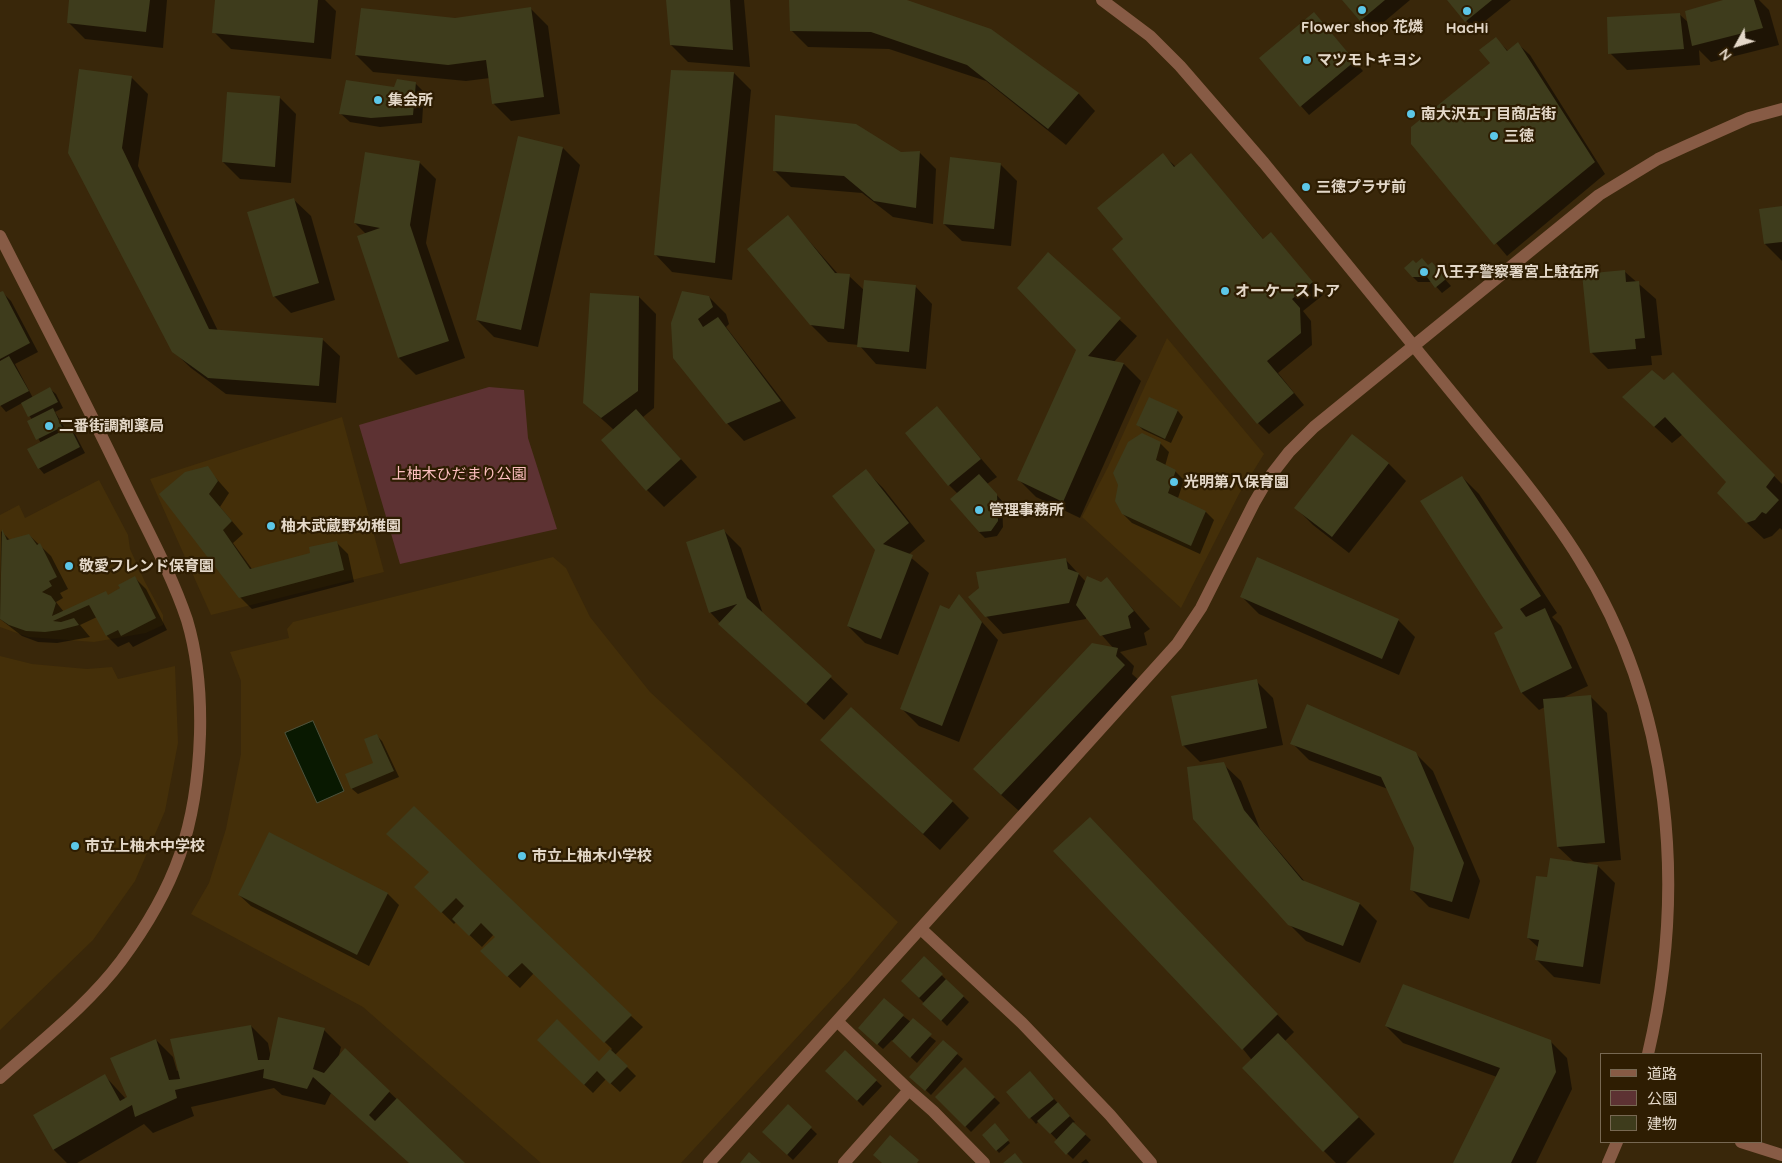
<!DOCTYPE html>
<html>
<head>
<meta charset="utf-8">
<style>
  body { margin:0 }
  #map { position:relative; width:1782px; height:1163px; overflow:hidden; background:#39270a; font-family:Quicksand,"Noto Sans JP",sans-serif }
  canvas { display:block }
  .legend { position:absolute; left:1600px; top:1053px; width:162px; height:90px; box-sizing:border-box; background:#2e1d02; border:1px solid #776852; margin:0; padding:6px 9px; list-style:none; font-size:15px; color:#e4d8c9 }
  .legend li { display:flex; align-items:center; gap:10px; height:25px }
  .legend b { width:25px; border:1px solid #776852 }
  .north { position:absolute; left:1712px; top:20px; width:50px; height:50px; -webkit-text-stroke:4px #2e1d02; paint-order:stroke; rotate:231deg; font-size:14px; font-weight:700; line-height:20px; text-align:center; color:#e4d8c9 }
  .north::after { content:''; display:block; margin:auto; width:18px; height:22px; background:#e4d8c9; clip-path:polygon(50% 0,100% 100%,50% 72%,0 100%) }
</style>
</head>
<body>
<div id="map">
<canvas width="1782" height="1163"></canvas>
<ul class="legend">
<li><b style="height:6px;background:#875b45"></b>道路</li>
<li><b style="height:14px;background:#5d3233"></b>公園</li>
<li><b style="height:14px;background:#3e3c1c"></b>建物</li>
</ul>
<div class="north">N</div>
</div>
<script>
const context = document.querySelector('canvas').getContext('2d');
context.lineJoin = 'round';
function fill(path, color) { context.fillStyle = color; context.fill(path, 'evenodd'); }
function strokePath(path, color, width, dash) { context.strokeStyle = color; context.lineWidth = width; context.lineCap = dash ? 'butt' : 'round'; context.setLineDash(dash || []); context.stroke(path); }
function write(font, color, halo, rows, align = 'center') {
  context.font = font + ' Quicksand,"Noto Sans JP",sans-serif'; context.lineWidth = 4.5; context.setLineDash([]); context.textBaseline = 'middle'; context.strokeStyle = halo; context.fillStyle = color; for (const [text, x, y, turn = 0] of rows) {
    context.save(); context.translate(x, y); context.rotate((+turn || 0) * Math.PI / 180); context.textAlign = isNaN(turn) ? turn : align; if (halo) context.strokeText(text, 0, 0); context.fillText(text, 0, 0); context.restore();
  }
}
fill(new Path2D(`
  M1167,338l97,116 -25,40 -58,114 -99,-91 26,-50z
  M342,417l42,155 -173,43 -61,-136z
  M99,480l29,55 2,14 15,33 18,33v10l-17,8 -52,9 -66,-5 -28,-10v-112l19,-10 6,13z
  M553,557l13,11 24,49 60,75 248,230 -48,58 -169,183h-140l-178,-156 -172,-93 18,-31 17,-54 15,-75v-73l-11,-29 59,-14 -2,-9 6,-7z
  M0,656l32,8 55,5 25,-2 6,12 57,-13 3,77 -13,68 -30,70 -42,59 -93,90z`), '#442f09');
fill(new Path2D(`
  M489,387l35,3 4,48 29,91 -157,35 -41,-139z`), '#5d3233');
const water = new Path2D(`
  M313,721l31,70 -27,12 -32,-70z`);
fill(water, '#091901');
strokePath(water, '#4b523d', 1);
fill(new Path2D(`
  M70,0h97l-4,48 -78,-9 -17,-17z
  M217,0h108l11,11 -5,48 -100,-10 -17,-17z
  M668,0h76l6,67 -62,-5 -17,-17z
  M790,0h113l88,30 88,64 16,17 -29,34 -80,-64 -97,-32 -81,-2 -17,-17z
  M1344,0h66l-38,32z
  M1449,0h62l-37,30z
  M1727,0h32l10,10 10,35 -68,17 -12,-12 1,15 -73,5 -17,-17 69,-39 10,9z
  M531,9l17,17 12,88 -49,7 -17,-17 -4,-26 -24,3 -93,-9 -17,-17 99,-35z
  M1323,23l40,48 -54,44 -8,-9z
  M1496,39l13,13 9,-8 12,11 75,119 -98,82 -95,-112 80,-80z
  M734,73l17,17 -19,190 -60,-8 -17,-18z
  M131,77l17,17 -10,72 80,165 104,8 18,17 -4,47 -110,-9 -35,-26 -18,-17 -104,-199z
  M415,83l9,9 -2,31 -42,4 -30,-5 -9,-8 54,-26z
  M279,97l17,17 -5,69 -51,-4 -17,-17z
  M563,148l17,17 -42,182 -44,-10 -17,-17z
  M919,152l17,17 -3,55 -40,-7 -31,-24 -71,-6 -17,-17z
  M1191,154l73,86 7,-6 52,61 -20,16 8,10 1,24 -34,28 26,32 -35,29 -11,-11 -133,-183 38,-85 13,12z
  M419,162l17,17 -10,64 39,115 -49,17 -17,-17 -41,-122 8,-2 -11,-11z
  M1000,164l17,17 -6,65 -49,-5 -18,-17z
  M293,199l18,17 24,84 -44,13 -17,-17z
  M1782,207v54l-17,-17 -5,-34z
  M788,217l50,57 11,2 16,15 50,-5 17,18 -6,65 -50,-5 -17,-19 -31,-3 -17,-17z
  M1049,254l88,82 -23,26 10,2 17,17 -61,137 -44,-21 -17,-17 59,-130z
  M1416,265l21,5 14,16 -9,7 -10,-11h-14l-6,-6z
  M1624,271l32,28 6,56 -11,1 1,9 -44,4 -17,-17z
  M2,292l9,9 27,51 -23,12 18,34 17,-9 6,5 7,14 -8,4 11,18 3,-1 6,5 10,19 -41,21 -5,-6 2,-25 -13,-21 4,-2 -10,-17 -16,9 -6,-7v-111z
  M639,297l17,17 -2,94 -11,9 54,60 -33,30 -17,-17 -33,-60 -30,-27z
  M709,297l17,17 3,10 -3,3 70,91 -52,23 -17,-18 -53,-65z
  M1673,374l109,110v46l-2,-2 -8,8 -8,3 -18,-17 -19,-40 -44,-48 -11,9 -31,-29 23,-32z
  M1150,398l28,13 5,6 -12,26 -28,-13 -6,-6z
  M937,408l60,69 -10,7 15,17 1,26 -6,9 -12,2 -6,-6 -21,-38 -9,-9z
  M1352,436l37,28 17,17 -57,72 -36,-28 -17,-17z
  M1160,443l9,9 -4,14 10,5 9,9 -6,18 28,14 8,8 -14,34 -68,-31 -9,-9z
  M207,468l22,25 -9,14 23,27 -10,9 19,26 60,-15 24,-12 12,12 6,28 -102,27 -12,-12 -79,-103z
  M866,471l17,17 42,53 -17,14 21,18 -31,82 -33,-12 -17,-17 29,-76z
  M1462,477l17,17 78,119 -5,4 9,9 27,60 -26,12 28,-2 17,17 14,147 -36,3 13,3 17,17 -15,101 -46,-7 -17,-17 2,-12 -11,-10 21,-59 25,-17 -16,-15 -13,-140 -6,3 -17,-17 -27,-59 10,-6z
  M1,531l9,9 19,-5 22,21 17,33 -8,4 3,5 -7,4 8,10 45,-16 26,-18 11,11 21,41 -34,17 -4,-5 -11,5 -11,-11 -10,-19 -17,8 10,12 -33,6 -19,-1 -16,-6 -22,-17z
  M724,531l17,17 22,66 85,80 -24,26 -87,-79 -27,-29z
  M1065,559l21,23 15,1 6,-4 43,50 -6,4 3,12 -27,7 14,14 -2,8 9,8 -122,129 -28,-25 123,-137 -28,-32v2l-83,15 -17,-18z
  M959,596l39,44 -39,102 -40,-16 -17,-17 48,-99z
  M1242,597l156,23 17,17 -16,38 -140,-61z
  M1256,681l17,17 10,47 -83,17 -17,-17z
  M376,735l6,6 17,36 -41,17 -6,-5 -6,-14 29,-11z
  M822,740l130,61 17,17 -29,32z
  M1292,743l123,10 18,18 47,110 -11,38 -40,-12 -17,-17 4,-42 -28,-59 -79,-29z
  M1223,764l18,17 19,48 46,54 54,21 17,17 -17,42 -54,-22 -17,-17z
  M270,834l118,60 11,11 -30,61 -118,-60 -12,-11z
  M1107,836l187,196 -9,9 90,93 -29,29h-10l-12,-12 -81,-102z
  M430,873l201,143 12,11 -28,28 21,21 -16,16 -14,-13 -13,14 -55,-53 61,23 13,-14 -78,-76 -14,15 -26,-25 3,-26 -3,-3 -12,13 -26,-25 -2,2 -38,-37z
  M924,958l45,44 -22,24 -45,-45z
  M903,1016l33,25 -19,22 -25,-23 -9,9 -18,-16z
  M251,1026l17,17 3,15 53,-28 17,17 -3,12 7,-9 119,113h-54l-79,-70 -6,12 -43,-10 -8,-7 -83,19 3,9 -41,17 -9,-9 -67,39h-10l-13,-13 -20,-35 71,-39 21,23 3,-2 27,-57 17,17 4,14z
  M1386,1026l164,15 17,17 5,31 -36,74h-81l42,-86 -94,-34z
  M845,1052l37,34 -19,20 -36,-35z
  M957,1054l6,5 -32,36 -14,-13z
  M965,1069l35,34 -29,29 -34,-35z
  M1036,1079l39,43 -2,1 18,17 -18,19 -18,-17 2,-2 -18,-19 -3,3 -28,-32z
  M788,1106l29,28 -24,26 -24,-23z
  M995,1125l15,18 -11,10 -16,-18z
  M1086,1159l3,4h-8z`), '#0007');
fill(new Path2D(`
  M69,0h81l-4,32 -79,-9z
  M215,0h103l-4,43 -102,-10z
  M666,0h64l3,50 -63,-5z
  M789,0h118l84,29 88,64 -31,36 -81,-64 -96,-33 -81,-1z
  M1342,0h43l-25,21z
  M1447,0h45l-27,22z
  M1723,0h31l9,28 -71,18 -7,-35z
  M531,7l13,90 -52,7 -6,-44 -38,5 -93,-10 6,-47 94,10z
  M1314,12l41,49 -55,46 -41,-49z
  M1680,13l4,36 -76,5 -1,-37z
  M1496,37l11,14 11,-9 77,120 -101,83 -83,-101v-17l79,-64 -11,-13z
  M79,69l53,7 -10,72 87,181 114,9 -4,48 -111,-8 -36,-26 -104,-199z
  M671,70l63,2 -19,191 -61,-8z
  M397,79l19,3 -3,33 -42,3 -32,-4 7,-34 48,7z
  M227,92l53,4 -5,71 -53,-5z
  M775,115l81,9 45,28 19,-1 -4,57 -42,-7 -30,-25 -71,-5z
  M518,136l45,11 -42,183 -45,-10z
  M365,152l55,9 -10,64 39,116 -51,17 -41,-122 23,-8 -26,-5z
  M1163,153l11,14 17,-14 72,86 8,-7 42,50 -21,17 8,9 1,25 -34,28 27,32 -37,31 -145,-175 11,-10 -26,-31z
  M950,157l51,6 -7,66 -51,-5z
  M294,198l25,85 -46,14 -26,-85z
  M1782,206v36l-18,2 -5,-35z
  M788,215l47,58 15,1 -6,55 -34,-4 -63,-76z
  M1048,252l73,66 -33,38 36,7 -61,139 -46,-22 59,-130 -59,-62z
  M1422,258l6,7 4,-3 14,17 -11,9 -8,-11h-15l-8,-9 9,-8 3,3z
  M1625,270l1,12 13,-1 6,57 -10,1 1,10 -46,4 -8,-79z
  M864,280l52,5 -7,67 -52,-5z
  M3,291l27,52 -30,16v-67z
  M682,291l27,5 4,11 -15,12 5,8 15,-10 63,84 -55,23 -53,-66 -2,-35z
  M590,293l49,3 -1,95 -37,27 -18,-15z
  M9,356l20,35 -29,15v-45z
  M1652,370l12,10 9,-8 102,103 -9,12 13,13 -13,14 -4,-2 -7,8 -9,3 -29,-30 9,-11 -61,-65 -11,10 -32,-30z
  M50,387l8,15 -30,15 -7,-14z
  M1149,397l29,13 -13,29 -29,-14z
  M937,406l44,53 -33,27 -43,-53z
  M53,408l9,19 -26,13 -9,-19z
  M636,409l45,50 -35,32 -45,-51z
  M70,427l10,20 -42,22 -11,-20z
  M1142,433l19,9 -5,18 20,10 -8,23 38,18 -15,35 -69,-32 -7,-13 3,-16 -5,-12 15,-31z
  M1352,434l37,29 -57,74 -38,-29z
  M208,466l10,15 -9,13 23,27 -9,9 27,39 60,-16 -1,-6 28,-6 7,29 -105,28 -80,-104 26,-22z
  M866,469l43,54 -26,21 30,11 -32,84 -34,-13 28,-76 -43,-54z
  M979,474l18,20 1,27 -7,10 -12,1 -29,-33z
  M1462,476l79,120 -21,13 6,8 19,-9 27,60 -51,25 -27,-60 9,-5 -83,-127z
  M2,529l5,11 22,-6 8,11 3,-2 17,34 -8,4 3,5 -10,6 9,4 5,7 -4,13 54,-25 2,4 12,-7 -2,-3 17,-9 21,42 -35,18 -3,-6 -12,6 -17,-31 -36,16 8,1 13,-4 5,7 -19,5 -15,2 -19,-1 -17,-6 -9,-6z
  M724,529l23,69 85,78 -26,28 -88,-80 19,-20 -28,9 -23,-71z
  M1257,557l142,62 -17,40 -142,-62z
  M1066,558l2,11 11,4 -10,30 -84,14 -17,-20 11,-9 -3,-16z
  M1087,576l14,6 6,-5 27,34 -6,5 3,12 -31,8 -24,-31z
  M959,594l23,28 -40,104 -42,-17 40,-104 9,4z
  M1092,643l26,5 -2,8 9,9 -124,130 -28,-26z
  M1257,679l10,49 -85,18 -11,-50z
  M1591,695l14,148 -48,4 -14,-148z
  M1307,704l109,48 48,111 -12,39 -42,-12 4,-42 -33,-71 -91,-33z
  M851,707l102,94 -30,33 -103,-94z
  M377,734l17,37 -43,18 -6,-15 28,-11 -9,-24z
  M1224,762l20,48 58,70 58,23 -17,43 -55,-21 -95,-106 -6,-52z
  M414,806l218,209 -28,28 -82,-80 -15,14 -27,-26 15,-14 -14,-14 -12,13 -17,-17 12,-13 -8,-8 -15,15 -27,-26 15,-15 -43,-38z
  M1090,817l188,197 -36,36 -189,-199z
  M269,832l119,61 -31,62 -119,-60z
  M1550,858l48,7 -15,102 -48,-7 4,-20 -12,-2 9,-62 11,1z
  M924,956l19,18 -24,24 -18,-17z
  M946,979l18,17 -23,25 -19,-17z
  M1403,984l148,56 5,32 -45,91h-58l47,-95 -115,-42z
  M884,998l20,17 -27,30 -19,-17z
  M278,1017l47,11 -12,41 11,4 21,-25 45,43 -21,24 6,6 22,-23 68,65h-56l-96,-86 -6,12 -44,-11 1,-9 -89,21 2,8 -42,19 -3,-12 -79,45 -20,-35 72,-41 15,27 7,-4 -17,-39 46,-19 13,41 11,-1 -10,-40 81,-14 7,35h11z
  M913,1018l19,16 -22,24 -18,-17z
  M557,1019l42,42 11,-12 18,17 -18,18 -13,-13 -13,14 -47,-45z
  M1278,1033l81,84 -36,35 -81,-84z
  M943,1040l15,13 -33,38 -16,-14z
  M845,1050l32,30 -20,21 -32,-30z
  M965,1067l30,30 -30,30 -30,-30z
  M1030,1071l24,28 -25,20 -23,-27z
  M1058,1102l12,14 -20,18 -13,-13z
  M788,1104l24,23 -25,28 -25,-23z
  M1073,1122l13,12 -20,21 -12,-13z
  M995,1123l14,17 -13,11 -14,-16z
  M890,1135l29,25 -2,3h-35l-9,-8z
  M749,1152l12,11h-21z
  M1015,1153l8,10h-20z`), '#3e3c1c');
strokePath(new Path2D(`
  M921,929l101,94 88,92 41,48
  M838,1022l71,68
  M844,1163l65,-73 24,21 51,52`), '#875b45', 12);
strokePath(new Path2D(`
  M1102,0l48,36 30,30 84,97 252,308c23,29 45,58 64,89 92,147 107,329 68,494
  M0,236c41,81 84,162 123,244 22,46 48,92 64,140 11,37 14,76 13,114 -3,93 -24,153 -79,227 -33,44 -80,80 -121,117
  M1741,1142l41,13
  M709,1163l468,-519 24,-36 53,-105 14,-24 21,-27 25,-25 285,-232 59,-36 26,-12 65,-29 33,-9
  M1608,1163l9,-21`), '#875b45', 12);
for (const [x, y, r, color] of [
  [1362,10,5,"#5cc7e8"],
  [1467,11,5,"#5cc7e8"],
  [1307,60,5,"#5cc7e8"],
  [378,100,5,"#5cc7e8"],
  [1411,114,5,"#5cc7e8"],
  [1494,136,5,"#5cc7e8"],
  [1306,187,5,"#5cc7e8"],
  [1424,272,5,"#5cc7e8"],
  [1225,291,5,"#5cc7e8"],
  [49,426,5,"#5cc7e8"],
  [1174,482,5,"#5cc7e8"],
  [979,510,5,"#5cc7e8"],
  [271,526,5,"#5cc7e8"],
  [69,566,5,"#5cc7e8"],
  [75,846,5,"#5cc7e8"],
  [522,856,5,"#5cc7e8"]
]) { const dot = new Path2D(); dot.arc(x, y, r, 0, 2 * Math.PI); context.fillStyle = color; context.fill(dot); strokePath(dot, '#2e1d02', 2); }
write('bold 15px', '#e4d8c9', '#2e1d02', [
  ["Flower shop 花燐",1362,27,"center"],
  ["HacHi",1467,28,"center"],
  ["マツモトキヨシ",1317,60],
  ["集会所",388,100],
  ["南大沢五丁目商店街",1421,114],
  ["三徳",1504,136],
  ["三徳プラザ前",1316,187],
  ["八王子警察署宮上駐在所",1434,272],
  ["オーケーストア",1235,291],
  ["二番街調剤薬局",59,426],
  ["光明第八保育園",1184,482],
  ["管理事務所",989,510],
  ["柚木武蔵野幼稚園",281,526],
  ["敬愛フレンド保育園",79,566],
  ["市立上柚木中学校",85,846],
  ["市立上柚木小学校",532,856]
], 'left');
write('15px', '#fdbfbf', '#2e1d02', [
  ["上柚木ひだまり公園",459,474]
]);
</script>
</body>
</html>
